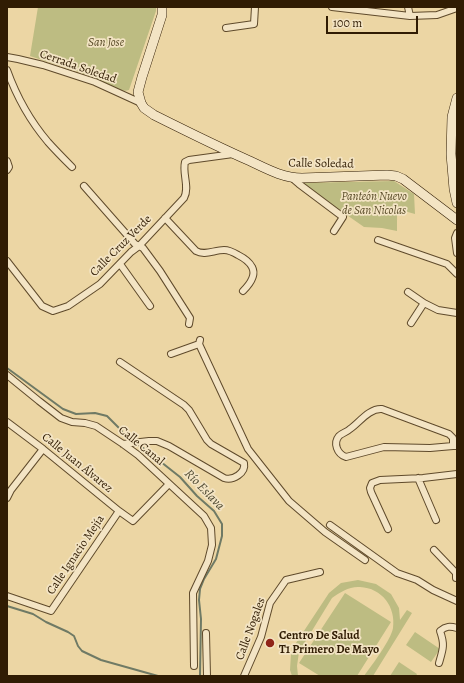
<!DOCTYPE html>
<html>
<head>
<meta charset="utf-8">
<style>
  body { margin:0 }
  #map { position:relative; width:464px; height:683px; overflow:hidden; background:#ecd6a4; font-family:Alegreya,serif }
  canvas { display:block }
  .frame { position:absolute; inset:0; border:8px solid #301c03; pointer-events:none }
  .scale { position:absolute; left:326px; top:16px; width:92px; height:18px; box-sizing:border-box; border:2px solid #301c03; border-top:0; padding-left:5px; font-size:12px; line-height:14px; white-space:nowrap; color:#301c03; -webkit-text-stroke:3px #f3e4c4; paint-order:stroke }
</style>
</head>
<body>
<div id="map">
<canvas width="464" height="683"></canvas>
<div class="frame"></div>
<div class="scale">100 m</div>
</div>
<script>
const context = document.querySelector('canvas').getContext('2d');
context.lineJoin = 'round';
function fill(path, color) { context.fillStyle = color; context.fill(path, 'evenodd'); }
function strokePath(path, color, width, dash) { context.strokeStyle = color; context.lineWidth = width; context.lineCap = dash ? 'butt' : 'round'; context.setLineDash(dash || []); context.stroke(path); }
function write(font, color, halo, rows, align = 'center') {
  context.font = font + ' Alegreya,serif'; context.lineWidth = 3.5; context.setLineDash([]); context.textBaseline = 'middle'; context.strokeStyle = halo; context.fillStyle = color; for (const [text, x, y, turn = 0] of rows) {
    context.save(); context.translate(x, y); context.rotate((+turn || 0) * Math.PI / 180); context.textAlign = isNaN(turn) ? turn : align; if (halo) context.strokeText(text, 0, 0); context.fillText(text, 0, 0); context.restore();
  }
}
fill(new Path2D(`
  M38,7h118v4l-27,79c-8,3 -18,-5 -26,-8 -23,-11 -49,-18 -73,-26z
  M394,181l20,13 1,20 -18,-5v22l-15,-3 -18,-1 -63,-44z
  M358,580l18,4 15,10 8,14 1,12 7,-10 5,3 -39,63h-9c8,-11 27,-36 29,-48 3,-21 -11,-40 -33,-41 -10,-1 -20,5 -28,11l-33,54 -2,14 1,10h-6l-2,-6 1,-16 5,-11 33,-50 12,-10z
  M345,593l46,29 -34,54h-37l-21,-13z
  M415,632l25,17 -9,13 -25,-17z
  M399,662l18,12 -1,2h-26z`), '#bdbc82');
strokePath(new Path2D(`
  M7,368l56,41 13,5 19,-1 12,3 15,15
  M142,447l38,30 17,19 17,15 8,13v12l-6,23 -12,20 -4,10 -1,11 2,19 -1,57
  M7,606l26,8 13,8 22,10 6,4 4,10 4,5 19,9 57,16`), '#6f7a65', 2);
const street = new Path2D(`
  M332,7l78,9 27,-1 20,-7
  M408,7l2,9
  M226,28l28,-4 1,-17
  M7,57l11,2 25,6 52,17 46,21
  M7,70c9,25 24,52 41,72 8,9 16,17 24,25
  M7,161l2,6 -2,3
  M292,178l7,6 44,33 -9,14
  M84,186l51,58 8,4 17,23 30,47 -1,6
  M165,218l31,33c9,5 18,-1 28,-1 5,0 9,2 14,5 6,3 11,6 14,12 5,9 -3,18 -9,24
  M457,233l-2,5 2,15
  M378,240l69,24 10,10
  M7,261l35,45 11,5 15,-5 32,-22 31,-32 8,-6 45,-48c6,-11 -2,-24 1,-36l4,-2 44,-6
  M120,264l30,42
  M408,292l16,11
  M411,323l13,-20 14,7 19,3
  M200,340l-1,4 49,105 41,52 36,31 40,28
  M171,354l28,-10
  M120,362l64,43 5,5 18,30 4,4 33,19c2,10 -11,18 -20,15l-55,-32 -12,-5h-8l-26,3
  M7,375l32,26 22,17 11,4 13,1 11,3 27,18 15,11 66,61 7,12 1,17 -4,16 -15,32 1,73
  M7,422l36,27 76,62 14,10 36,-37
  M453,446v-8l-4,-4 -67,-25c-13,-1 -23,14 -32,20 -3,3 -8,4 -11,7 -6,7 -2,18 7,21l38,-10 46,1 23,-2h4
  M418,478l18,42
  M7,498l4,-8 32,-41
  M330,525l67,48 20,7 16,10 24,11
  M388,529l-17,-37 -1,-4 2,-5 8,-3 43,-2 34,-4
  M434,550l22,23v5h1
  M7,596l44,15 68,-100
  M206,633l1,43
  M439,663c4,-14 6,-18 1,-32 6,-5 10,-5 17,-3
  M244,676l17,-39 9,-34 16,-23 34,-8`);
const secondary = new Path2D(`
  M162,7v8l-20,62 -4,15 3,11 3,5 10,7c32,16 64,32 96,46 17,8 33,17 52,17l85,-3 9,1 7,3 54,41
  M457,98l-5,19 -1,37 3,35 3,14`);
strokePath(street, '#5f4a2b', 8);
strokePath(secondary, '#301c03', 10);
strokePath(street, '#f3e4c4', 6);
strokePath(secondary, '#f3e4c4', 9);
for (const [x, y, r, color] of [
  [270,643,5,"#8f2418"]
]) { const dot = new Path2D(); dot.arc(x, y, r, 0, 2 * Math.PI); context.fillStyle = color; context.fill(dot); strokePath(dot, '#f3e4c4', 1.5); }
write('italic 12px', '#5a4c29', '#f3e4c4', [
  ["San Jose",106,43],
  ["Panteón Nuevo",374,197],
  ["de San Nicolas",374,211]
]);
write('12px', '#301c03', '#f3e4c4', [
  ["Cerrada Soledad",78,67,19],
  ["Calle Soledad",321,164,1],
  ["Calle Cruz Verde",121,246,-45],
  ["Calle Canal",141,446,39],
  ["Calle Juan Álvarez",77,463,39],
  ["Calle Ignacio Mejía",76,555,-56],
  ["Calle Nogales",251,629,-70]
]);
write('bold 12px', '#301c03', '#f3e4c4', [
  ["Centro De Salud",279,636],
  ["T1 Primero De Mayo",279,650]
], 'left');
write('italic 13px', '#504b34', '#f3e4c4', [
  ["Río Eslava",204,490,46]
]);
</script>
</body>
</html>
